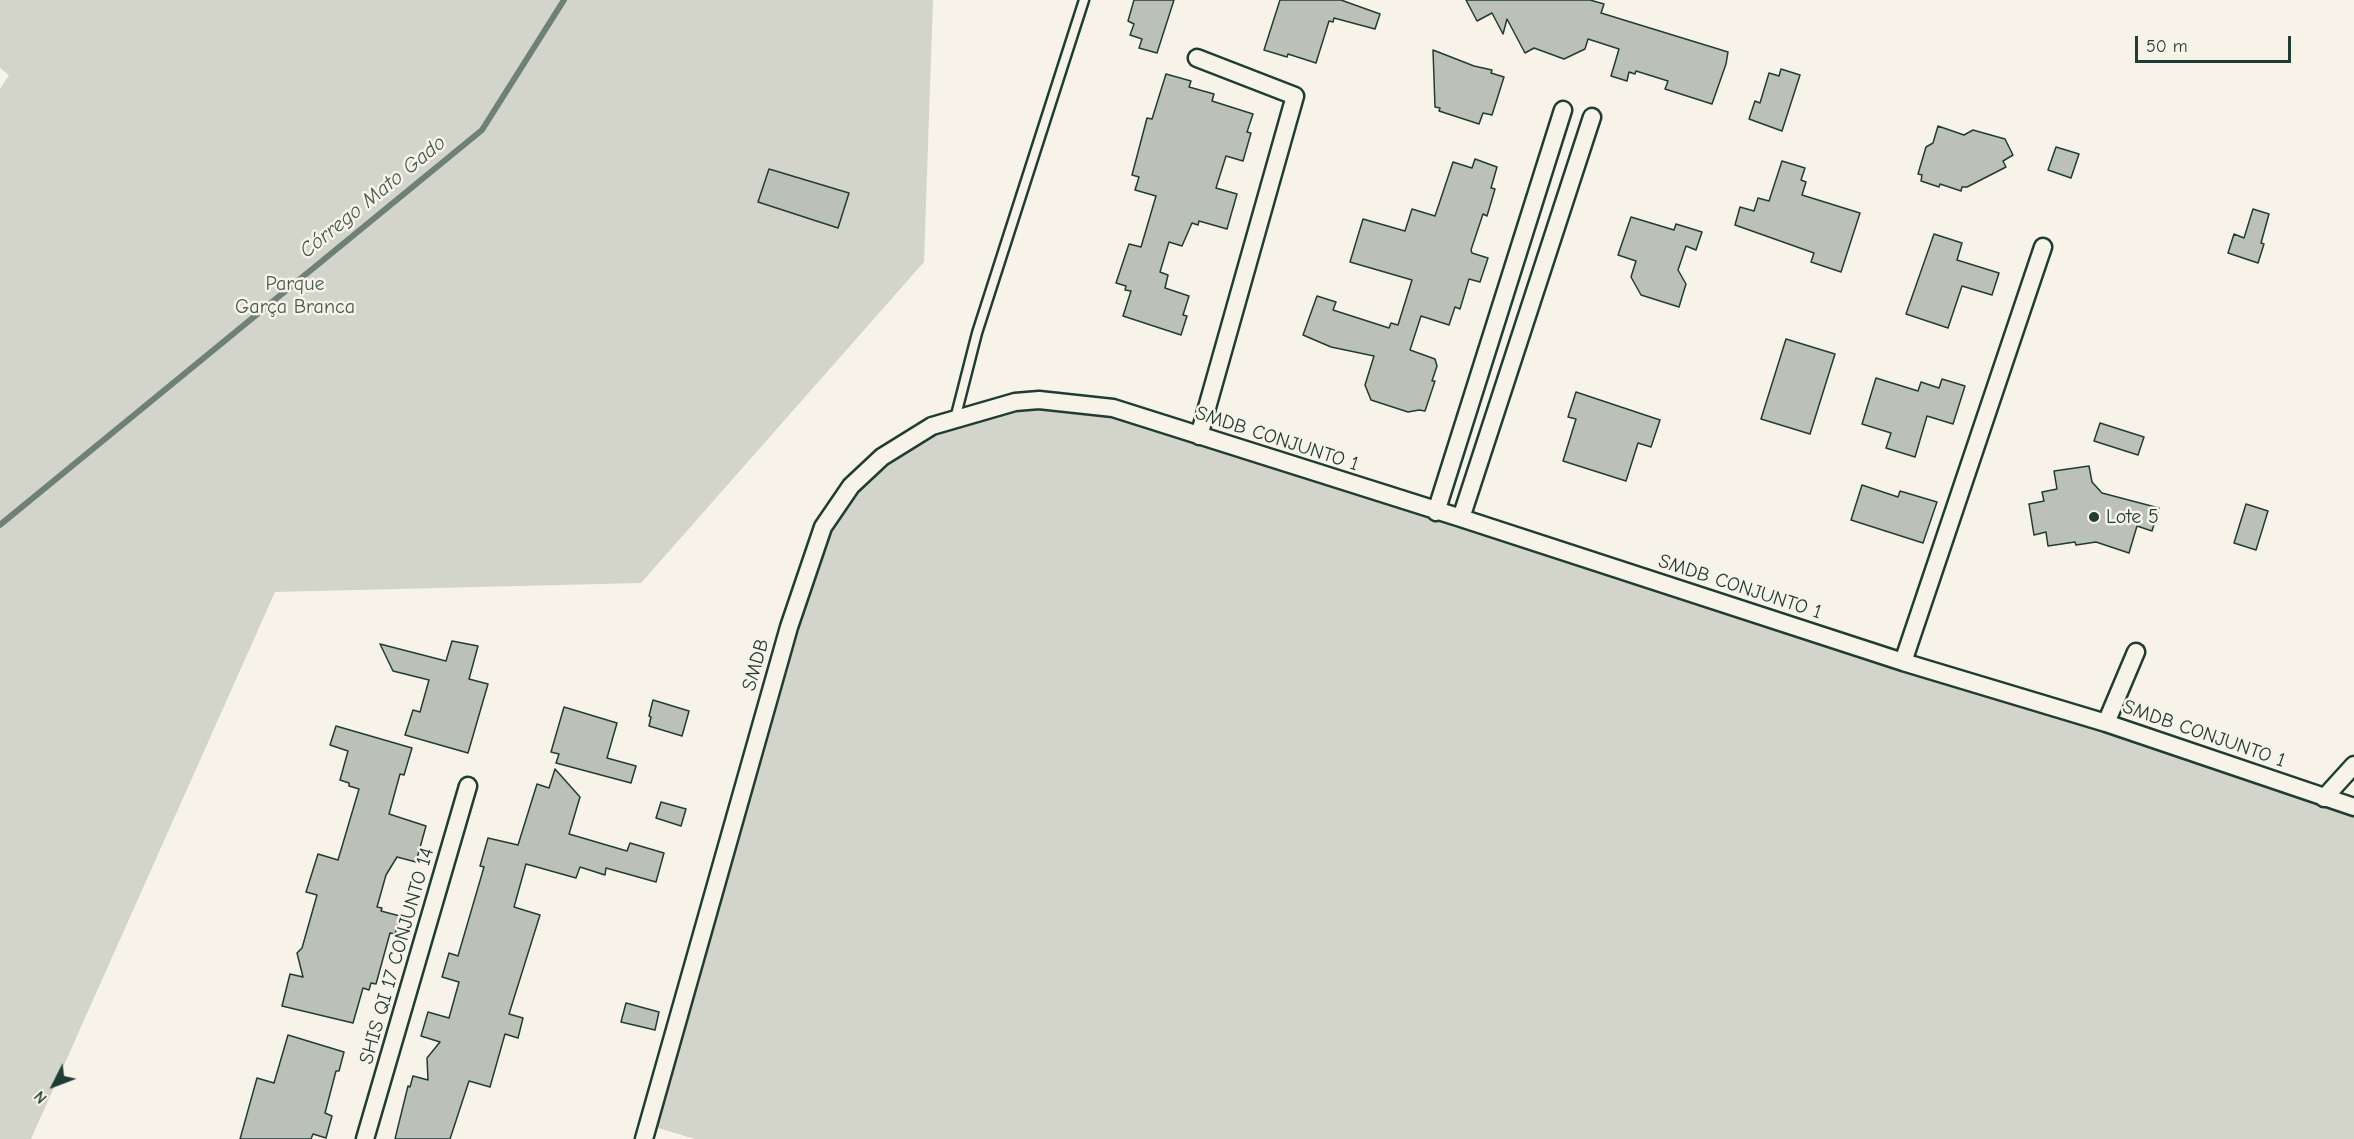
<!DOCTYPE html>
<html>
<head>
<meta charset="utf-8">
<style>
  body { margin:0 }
  #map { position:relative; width:2354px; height:1139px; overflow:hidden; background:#f7f3e8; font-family:"Comic Neue",sans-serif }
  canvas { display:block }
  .north { position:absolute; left:24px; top:1055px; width:60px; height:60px; -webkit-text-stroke:4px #f7f3e8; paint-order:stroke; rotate:228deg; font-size:16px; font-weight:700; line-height:24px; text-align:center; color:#1f3d34 }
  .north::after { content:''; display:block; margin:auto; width:21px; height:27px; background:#1f3d34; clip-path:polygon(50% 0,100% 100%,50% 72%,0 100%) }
  .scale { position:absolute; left:2135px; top:36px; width:156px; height:27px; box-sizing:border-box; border:3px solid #1f3d34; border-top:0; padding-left:8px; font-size:18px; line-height:21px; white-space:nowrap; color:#1f3d34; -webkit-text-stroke:4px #f7f3e8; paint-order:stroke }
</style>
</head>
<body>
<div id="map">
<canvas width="2354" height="1139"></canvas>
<div class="north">N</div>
<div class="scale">50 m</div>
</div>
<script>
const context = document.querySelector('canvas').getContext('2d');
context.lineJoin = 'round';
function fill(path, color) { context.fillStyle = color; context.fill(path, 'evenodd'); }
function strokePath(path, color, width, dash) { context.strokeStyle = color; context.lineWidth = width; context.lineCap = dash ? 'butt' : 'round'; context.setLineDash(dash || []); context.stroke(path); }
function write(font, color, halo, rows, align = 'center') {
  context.font = font + ' "Comic Neue",sans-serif'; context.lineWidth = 5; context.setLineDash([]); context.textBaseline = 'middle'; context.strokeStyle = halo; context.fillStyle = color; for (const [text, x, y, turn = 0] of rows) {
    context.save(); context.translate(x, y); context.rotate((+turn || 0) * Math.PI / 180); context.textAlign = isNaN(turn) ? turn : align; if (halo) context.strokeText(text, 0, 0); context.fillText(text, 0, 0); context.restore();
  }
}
fill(new Path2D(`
  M0,0h933l-9,262 -283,321 -366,9 -244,547h-31v-1050l9,-14 -9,-7z
  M1015,402l98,6 1241,395v336h-1659l-47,-14 175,-598 28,-41 81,-60z`), '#d3d5ca');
strokePath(new Path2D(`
  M0,525l482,-395 82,-130`), '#6f8077', 6);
const building = new Path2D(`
  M1134,0h40l-17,53 -18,-5 3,-9 -12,-4 4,-11 -6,-3z
  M1280,0h61l39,14 -5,15 -41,-11 -1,4 -4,-1 -13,42 -28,-9 -1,3 -23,-7z
  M1466,0h124l14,4 -3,9 127,39 -2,12 -14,40 -47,-15 3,-8 -32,-10 -1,3 -6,-2 -2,9 -16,-5 8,-27 -31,-10 -3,10 -21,10 -30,-11 -9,5 -18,-34 -4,15 -11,-21 -15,8z
  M1433,50l41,16 18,4 -1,3 13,4 -12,38 -9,-2 -4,11 -40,-13 1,-3 -5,-1z
  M1781,69l19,6 -18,56 -33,-12 6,-18 5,2 9,-30 10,3z
  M1166,74l25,7 -2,6 25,7 -2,7 41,13 -6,18 4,1 -8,28 -17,-5 -10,32 21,6 -10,35 -28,-8 -1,4 -6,-2 -10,23 -13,-4 -9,30 8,3 -3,13 24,8 -6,19 4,1 -6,19 -58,-19 8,-25 -6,-1 1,-4 -10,-3 13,-39 12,3 15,-51 -21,-6 4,-13 -7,-2 15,-57 5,1z
  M1938,126l26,9 9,-5 32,9 8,16 -10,6 3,6 -39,20h-5l-1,4 -21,-7 -1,3 -18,-6 1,-6 -4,-1 8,-27 7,-4z
  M2056,147l23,7 -8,24 -23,-8z
  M1475,159l22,8 -6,21 4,1 -8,27 -4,-2 -12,36 1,3 16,5 -8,24 -11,-3 -9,30 -5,-2 -6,18 -28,-9 -11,34 25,9 2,7 -5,15h3l-10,30 -6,-1 -11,2 -37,-12 -6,-15 9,-29 -43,-9 -28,-12 14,-39 19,6 -3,8 56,18 2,-5 7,2 14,-45 -62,-18 13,-43 42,12 7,-22 23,7 18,-54 19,6z
  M1782,161l23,7 -4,12 5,2 -4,13 58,18 -19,59 -30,-10 3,-9 -79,-28 5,-18 14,4 4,-13 11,3z
  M769,169l80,24 -11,35 -80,-26z
  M2253,209l16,5 -8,29 3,1 -6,19 -30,-10 6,-19 10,4z
  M1631,217l43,13 2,-6 26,8 -6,18 -10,-4 -8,24 8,14 -7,23 -38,-12 -10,-18 5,-16 -18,-6z
  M1934,234l28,9 -5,17 42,13 -7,22 -30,-9 -14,42 -42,-14z
  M1786,339l49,15 -25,80 -49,-15z
  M1876,378l42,13 3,-9 18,6 3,-9 23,7 -12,38 -26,-8 -12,41 -29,-9 5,-15 -29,-9z
  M1576,392l84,28 -9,27 -13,-4 -12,38 -63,-20 13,-42 -8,-2z
  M2100,423l44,14 -6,18 -44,-14z
  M2089,466l3,16 10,11 57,15 -7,23 -15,-5 -8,27 -33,-11 -20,3 -1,-3 -27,4 -2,-14 -12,3 -5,-31 15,-3 -2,-9 15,-3 -3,-18z
  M1862,485l36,12 2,-6 37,11 -14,41 -72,-23z
  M2246,504l22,7 -12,39 -22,-7z
  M452,641l26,5 -9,33 19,5 -20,69 -63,-18 8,-25 7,2 9,-32 -36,-9 -13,-27 66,17z
  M653,700l36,11 -7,25 -33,-10 2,-9 -2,-1z
  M564,707l53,16 -10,35 29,8 -5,17 -75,-20 3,-9 -8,-2z
  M336,726l76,22 -8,27 -4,-1 -11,40 37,12 -10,36 -19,-5 -11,18 -9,32 5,1 -1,3 19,5 -5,18 -5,-1 -14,51 -5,-1 -2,7 -6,-2 -10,35 -71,-17 8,-32 13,3 -6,-24 5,-5 15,-53 -11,-3 12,-38 20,6 21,-71 -10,-3v-3l-9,-3 8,-29 -18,-6z
  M555,769l25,28 -11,37 58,17 3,-8 34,10 -8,29 -50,-14 -1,7 -25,-8 -4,11 -50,-14 -12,43 26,8 -31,99 14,4 -5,20 -13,-4 -15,53 -21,-6 -19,58h-55l13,-53 2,1 3,-11 15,4 -1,-22 13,-16 -19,-6 7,-24 21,6 10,-36 -17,-5 7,-24 9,3 26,-89 -4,-1 8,-28 30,7 19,-61 12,4z
  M661,802l25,7 -5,17 -25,-8z
  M626,1003l33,9 -4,18 -34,-8z
  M288,1035l56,17 -5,19h-3l-11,42 7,3 -6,22 -13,-4 -2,5h-71l17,-61 17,5z`);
fill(building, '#bbc1b6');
strokePath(building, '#1f3d34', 1.5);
const service = new Path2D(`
  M955,419l22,-86 107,-333`);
const minor = new Path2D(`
  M1197,58l98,38 -96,340
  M1436,512l127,-402
  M1461,518l131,-401
  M1903,662l140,-415
  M2106,723l30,-71
  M2324,798l30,-33
  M365,1139l103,-353
  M644,1139l145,-512 34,-100 28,-41 31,-29 50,-31 83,-24 24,-2 74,8 348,110 442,144 203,61 248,84`);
strokePath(service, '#1f3d34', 13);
strokePath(minor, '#1f3d34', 21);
strokePath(service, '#f7f3e8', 8);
strokePath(minor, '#f7f3e8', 16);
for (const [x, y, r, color] of [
  [2094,517,6,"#1f3d34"]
]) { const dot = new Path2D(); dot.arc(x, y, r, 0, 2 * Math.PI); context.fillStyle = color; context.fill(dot); strokePath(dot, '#f7f3e8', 2); }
write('20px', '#435b52', '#f7f3e8', [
  ["Parque",295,284],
  ["Garça Branca",295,307]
]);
write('20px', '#1f3d34', '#f7f3e8', [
  ["SMDB CONJUNTO 1",1277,439,18],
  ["SMDB CONJUNTO 1",1740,587,18],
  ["SMDB",756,665,-74],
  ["SMDB CONJUNTO 1",2204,734,19],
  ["SHIS QI 17 CONJUNTO 14",397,956,-74]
]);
write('20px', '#1f3d34', '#f7f3e8', [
  ["Lote 5",2106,517]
], 'left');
write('italic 21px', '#405950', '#f7f3e8', [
  ["Córrego Mato Gado",373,197,-39]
]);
</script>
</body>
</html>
